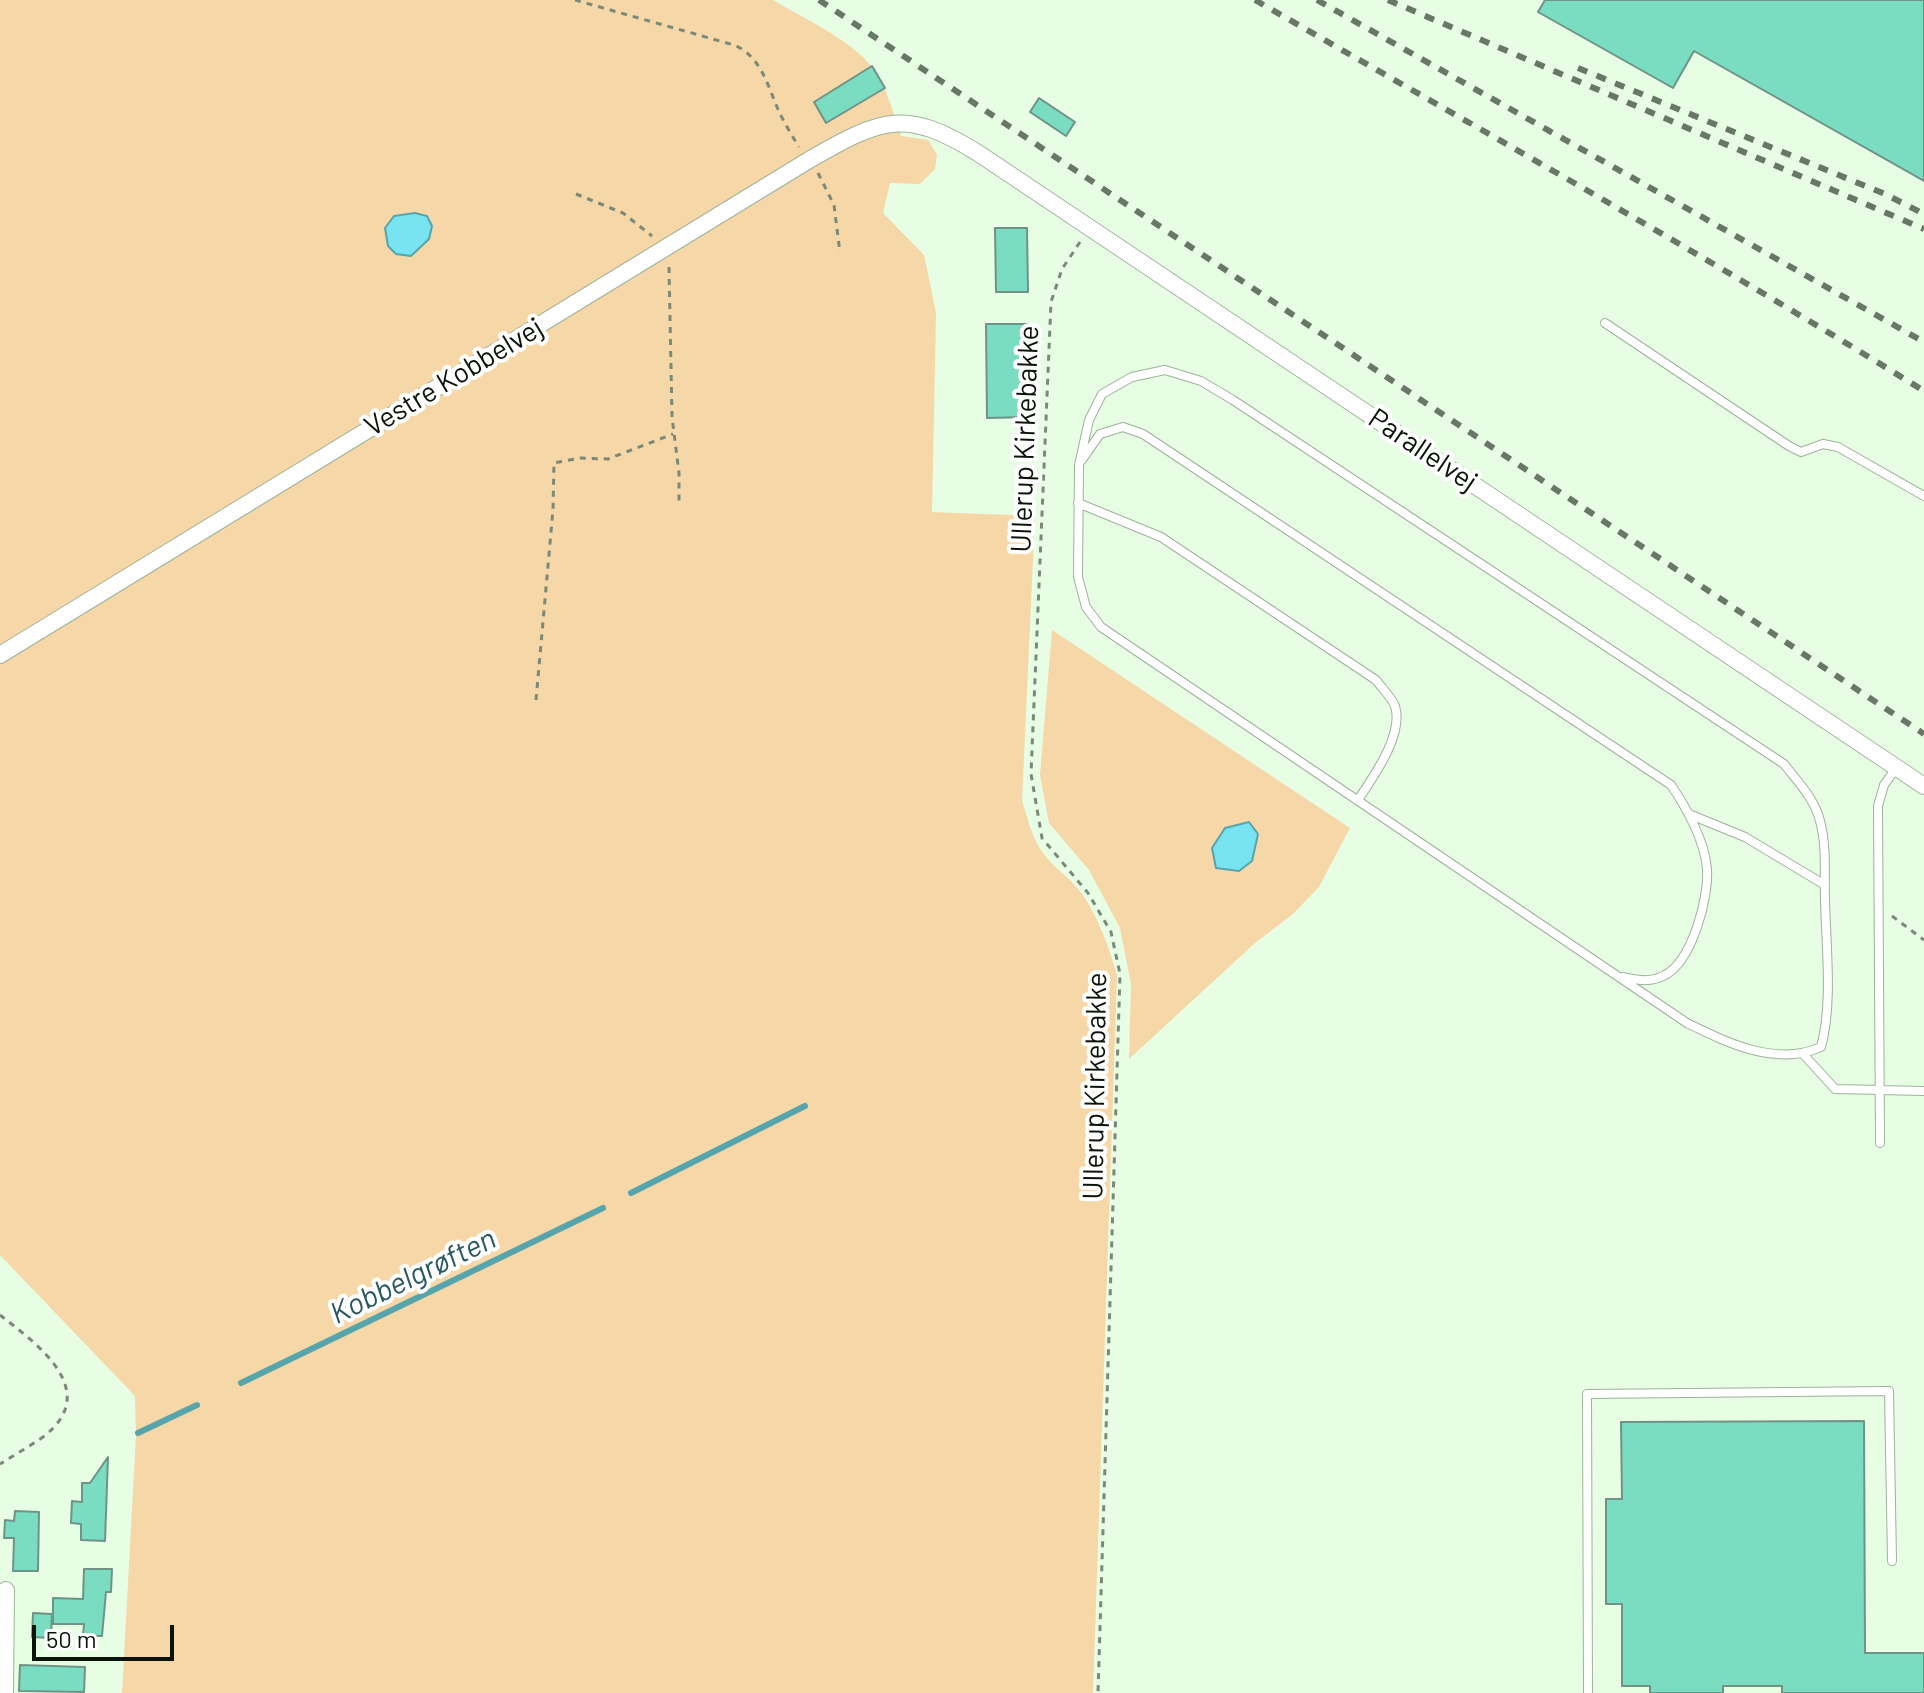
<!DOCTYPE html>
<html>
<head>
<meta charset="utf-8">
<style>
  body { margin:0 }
  #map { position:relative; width:1924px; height:1693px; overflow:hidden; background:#e7fee4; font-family:Barlow,sans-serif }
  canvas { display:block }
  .scale { position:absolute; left:32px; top:1625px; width:142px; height:36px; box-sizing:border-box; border:4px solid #0b130a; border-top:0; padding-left:10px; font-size:24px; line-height:28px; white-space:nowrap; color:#0b130a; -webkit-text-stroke:6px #fff; paint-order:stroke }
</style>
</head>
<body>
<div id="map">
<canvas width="1924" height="1693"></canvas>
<div class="scale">50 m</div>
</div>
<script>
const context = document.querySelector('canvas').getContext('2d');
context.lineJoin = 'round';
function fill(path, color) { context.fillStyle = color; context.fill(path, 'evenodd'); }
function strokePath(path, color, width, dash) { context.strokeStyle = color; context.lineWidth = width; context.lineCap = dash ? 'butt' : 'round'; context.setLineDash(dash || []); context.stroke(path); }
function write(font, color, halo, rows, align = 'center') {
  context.font = font + ' Barlow,sans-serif'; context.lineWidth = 8; context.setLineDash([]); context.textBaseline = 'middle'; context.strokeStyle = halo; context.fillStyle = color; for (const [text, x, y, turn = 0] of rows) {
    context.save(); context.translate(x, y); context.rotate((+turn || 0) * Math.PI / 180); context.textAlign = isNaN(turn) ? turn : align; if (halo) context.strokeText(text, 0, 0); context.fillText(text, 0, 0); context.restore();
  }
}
fill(new Path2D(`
  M0,0h773c30,18 77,39 99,67 15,19 21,46 29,69l27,4 9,15 -2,14 -15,15 -30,-1 -7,30 41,42 12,58 -4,199 103,4 -13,285c6,18 10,37 21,52 10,14 25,23 36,37 19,25 29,55 38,85l-24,718h-971l14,-257 -1,-40 -135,-141z
  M1052,630l298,198 -31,59 -26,27 -38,29 -126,116 2,-75 -11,-56 -31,-58 -40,-47 -9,-48z`), '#f6d7a8');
const water = new Path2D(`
  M415,213l12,3 5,10 -3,13 -18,17 -15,-2 -8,-8 -3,-18 9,-12z
  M1249,822l9,12 -6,27 -13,10 -23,-3 -4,-20 13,-20z`);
fill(water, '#78e4f1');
strokePath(water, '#57a5ac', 2);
strokePath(new Path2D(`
  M631,1193l174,-87
  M241,1383l362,-175
  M138,1433l59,-28`), '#57a5ac', 6);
const building = new Path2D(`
  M1545,0h379v181l-230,-130 -21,37 -135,-76z
  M872,66l13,22 -59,35 -12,-21z
  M1039,98l36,24 -9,14 -36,-24z
  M995,228h32l1,64h-32z
  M986,324h42l1,93 -42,1z
  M1864,1421l1,232h59v40h-142v-7h-59v7h-73v-7h-28v-82h-16v-105h16l-1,-77z
  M108,1457l-3,84 -24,-1v-16l-10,-1 1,-22 10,1v-19h8z
  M15,1511l24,1 -1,59h-25l1,-33h-10l1,-18 9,1z
  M84,1569h28l-1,23h-5l-4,44h-19l1,-12h-31v-26l30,1z
  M33,1613l19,1 -1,24 -19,-1z
  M20,1665l65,2 -1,25 -65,-1z`);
fill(building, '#7adcc1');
strokePath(building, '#709388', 2);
const service = new Path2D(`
  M1605,323l184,123 12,6 22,-8 15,3 86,49
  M1165,370l36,11 32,19 551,364c13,17 31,35 36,57 7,25 4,54 5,79 1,46 8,104 -4,147 -45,20 -93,-4 -134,-24l-586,-396 -15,-20 -8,-30 1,-112 10,-45 13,-26 30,-17z
  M1081,461l19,-27 23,-7 20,7 528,351c15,22 34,56 36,84 2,29 -15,92 -42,106 -14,8 -27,5 -42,2
  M1078,503l83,34 215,143c5,7 16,18 19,26 9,29 -22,71 -37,94
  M1691,815l54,22 80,48
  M1804,1055l31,34 89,2
  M1880,1143l-2,-337 6,-21 12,-17
  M1588,1693l-1,-299 302,-3 3,170`);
const minor = new Path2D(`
  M0,655l809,-495c73,-42 97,-53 172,-5l943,631
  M5,1693l1,-103`);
strokePath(service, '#9db39a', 10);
strokePath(minor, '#9db39a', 18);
strokePath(new Path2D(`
  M575,0l159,45c26,11 33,38 43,62 6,14 14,27 22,40
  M818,173l16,32 6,48
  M576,194l47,19 29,23
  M1080,242l-18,27 -11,33 -20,472 11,64 46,55 23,39 9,42 -22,719
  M669,267l3,150 7,56v28
  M536,700l17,-190 1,-47 26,-5 28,1 65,-25
  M1892,916l32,24
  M0,1315c37,29 103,76 43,122 -14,10 -29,18 -43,27`), '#7a8978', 3, [6, 6]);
strokePath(service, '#fff', 8);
strokePath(minor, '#fff', 16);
strokePath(new Path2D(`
  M819,0l1105,734
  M1255,0c224,129 450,255 669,391
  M1317,0l607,342
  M1388,0l536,229
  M1578,68l307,126 39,20`), '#687766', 6, [10, 10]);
write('28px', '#0b130a', '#fff', [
  ["Vestre Kobbelvej",454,377,-31],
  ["Ullerup Kirkebakke",1025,439,-88],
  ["Parallelvej",1423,450,34],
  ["Ullerup Kirkebakke",1095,1086,-89]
]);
write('italic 30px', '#2a5a60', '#fff', [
  ["Kobbelgrøften",413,1276,-26]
]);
</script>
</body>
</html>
